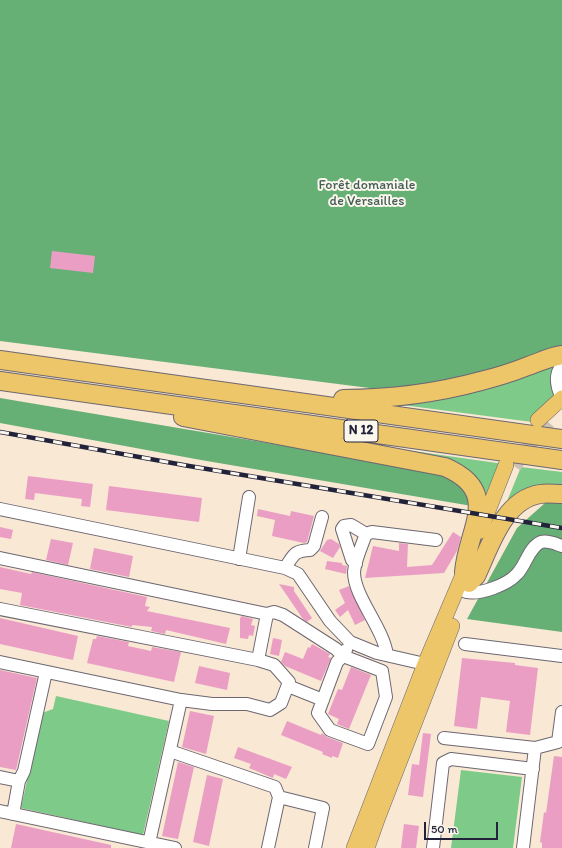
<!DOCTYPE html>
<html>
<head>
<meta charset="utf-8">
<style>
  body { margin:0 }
  #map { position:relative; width:562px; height:848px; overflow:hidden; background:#f8e8d4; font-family:Itim,sans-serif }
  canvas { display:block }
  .scale { position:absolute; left:424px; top:822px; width:74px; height:18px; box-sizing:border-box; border:2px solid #22223b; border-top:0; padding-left:5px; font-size:12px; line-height:14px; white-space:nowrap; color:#22223b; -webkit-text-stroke:3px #fbf7ec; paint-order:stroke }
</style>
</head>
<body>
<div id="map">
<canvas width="562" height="848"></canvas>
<div class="scale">50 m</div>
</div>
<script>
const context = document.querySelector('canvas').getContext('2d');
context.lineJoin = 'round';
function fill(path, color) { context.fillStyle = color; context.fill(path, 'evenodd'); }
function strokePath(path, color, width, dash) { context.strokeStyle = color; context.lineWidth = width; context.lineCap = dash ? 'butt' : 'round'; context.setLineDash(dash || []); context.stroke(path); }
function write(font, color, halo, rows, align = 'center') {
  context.font = font + ' Itim,sans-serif'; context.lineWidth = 4; context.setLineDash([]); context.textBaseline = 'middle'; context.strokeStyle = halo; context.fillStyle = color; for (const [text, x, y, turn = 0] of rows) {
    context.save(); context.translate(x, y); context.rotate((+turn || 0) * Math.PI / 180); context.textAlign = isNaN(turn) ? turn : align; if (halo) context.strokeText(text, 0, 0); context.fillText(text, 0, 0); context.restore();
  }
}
fill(new Path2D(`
  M558,365l-1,30 -25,27 -137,-18z
  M378,446l126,18 -18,44z
  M521,467l41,5v18l-59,21z
  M56,696l113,25 -26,114 -122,-27 21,-95 11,-4z
  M461,770l61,7 -9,71h-62z`), '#7ecb89');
fill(new Path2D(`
  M0,0h562v350l-79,22 -90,19 -393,-50z
  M0,398l446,75 12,6 14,27 -271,-46 -201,-37z
  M545,503h17v129l-95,-13 50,-91z`), '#66af75');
fill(new Path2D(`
  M52,251l43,5 -2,17 -43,-5z
  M28,476l65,8 -3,23 -9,-1 1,-7 -47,-6 -1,7 -9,-1z
  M109,486l93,12 -3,24 -93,-12z
  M258,509l32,7 1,-5 23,5 -7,26 -3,1 -32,-7 3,-16 -18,-4z
  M0,527l13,3 -2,9 -11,-2z
  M453,532l8,5 -4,14 -13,22 -79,5 8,-32 26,5v-8l9,1 -1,23 25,-2z
  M51,539l22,4 -5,22 -22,-5z
  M331,539l8,5 1,3 -7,11 -13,-7 7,-11z
  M94,548l39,8 -4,21 -39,-8z
  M327,561l15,2v2l5,1 -1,8 -21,-5z
  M0,567l31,7 1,-2 115,25 -2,9 5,1 -3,4 83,17 -4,16 -60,-14 -1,4 -14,-3 1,-4 -20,-2v2l-112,-22 2,-12 -22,-4z
  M279,584l15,3v4l18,27 -5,4 -4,-3z
  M349,586l16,34 -10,5 -7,-15 -8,7 -5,-7 10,-7 -6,-13z
  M242,616l11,3 -2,6 4,1 -2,10 -4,-1 -1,4 -8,-1v-20z
  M0,618l78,18 -5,24 -73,-16z
  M97,636l32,6 -1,4 23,5 1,-4 29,5 -7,30 -87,-19 6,-24h3z
  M273,638l9,2 -3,16 -9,-2z
  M312,644l18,10 -2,3 3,1 -10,23 -36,-15 -4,-4 4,-10 18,7 5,-12 2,1z
  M462,658l53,5v2l23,3 -8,67 -24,-3 4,-31 -29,-4 -4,32 -23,-3z
  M199,666l31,7 -3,17 -32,-7z
  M351,667l20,8 -22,54 -12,-5 2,-5 -11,-5 10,-25 4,1z
  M0,670l37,8 -21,92 -16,-3z
  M190,711l24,5 -8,38 -24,-7z
  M287,721l34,14 1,-2 5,4 16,6 -5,15 -6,-2v2l-10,-4 1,-2 -42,-17z
  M423,733l8,1 -8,63 -15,-2 4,-31 7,1z
  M238,747l54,20 -6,12 -12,-5 -1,4 -24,-10 2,-4 -17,-6z
  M554,756l8,1v91h-20v-5l-2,-1 4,-30 2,1z
  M178,762l16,5 -16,72 -16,-3z
  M207,775l16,4 -14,67 -16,-4z
  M16,824l95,21v3h-100z
  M404,824l15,2 -3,22h-15z`), '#eb9ec4');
strokePath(new Path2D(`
  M514,466l17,-24 17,-20`), '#cdc0b5', 15, [15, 8]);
const minor = new Path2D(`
  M562,398c-5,-10 -8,-23 0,-33
  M0,509l285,59 13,6 32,47 20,21 27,11 48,11
  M0,558l267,56 -9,46
  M239,559l10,-62
  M356,564l-4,-4 -10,-31 2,-3 7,-1 15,9
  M285,568c9,-13 8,-17 25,-18l4,-4 8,-29
  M466,592c14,3 41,-7 51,-18 9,-9 12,-27 24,-32 7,-2 15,2 21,4
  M0,609l258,51 16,5 15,17 -8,21 -11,7 -23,-6h-35l-31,-4 -181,-38
  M267,614l7,-2 9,3 53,34 7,7 3,-6
  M465,644l97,12
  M387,655c-4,-28 -33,-58 -33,-83 1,-12 8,-27 12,-38l6,-2 64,8
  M343,656l39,15 4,26 -18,47 -38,-14 -12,-17 19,-51z
  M288,686l35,14
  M444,738l91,10 -12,100
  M535,748l23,-6 4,-30
  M170,751l105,36 4,10 -11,51
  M0,777l19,4 -6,33
  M19,781l5,-10 22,-99
  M279,797l44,11 -8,40
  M0,811l175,37
  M149,843l32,-143
  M433,848l10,-85 8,-4 82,10`);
const major = new Path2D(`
  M538,420l24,-22
  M480,531l26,-66
  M354,848l71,-184 43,-101
  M367,848l11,-31 74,-191`);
const highway = new Path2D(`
  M0,360l562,79
  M0,381l562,79
  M343,399c45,0 94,-6 138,-18 16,-4 32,-9 47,-15 12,-4 21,-9 34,-11
  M183,417l262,50c58,25 22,62 19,105
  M469,583l7,-7c14,-29 27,-76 64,-82 7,-1 15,0 22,0`);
strokePath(minor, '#6d6771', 14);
strokePath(major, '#6d6771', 16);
strokePath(highway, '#6d6771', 20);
strokePath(minor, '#fff', 12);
strokePath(major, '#ecc669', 15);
strokePath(highway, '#ecc669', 18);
const rail = new Path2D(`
  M0,432l189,34 373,62`);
strokePath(rail, '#22223b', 4.5);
strokePath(rail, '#fbf7ec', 3, [9]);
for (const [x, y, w] of [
  [361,431,34]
]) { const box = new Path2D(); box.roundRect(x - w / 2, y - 11, w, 22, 3); context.fillStyle = '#fbf7ec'; context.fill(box); strokePath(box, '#22223b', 1); }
write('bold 13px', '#22223b', null, [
  ["N 12",361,431]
]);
write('14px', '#425d56', '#fbf7ec', [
  ["Forêt domaniale",367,185],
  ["de Versailles",367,201]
]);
</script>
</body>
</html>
